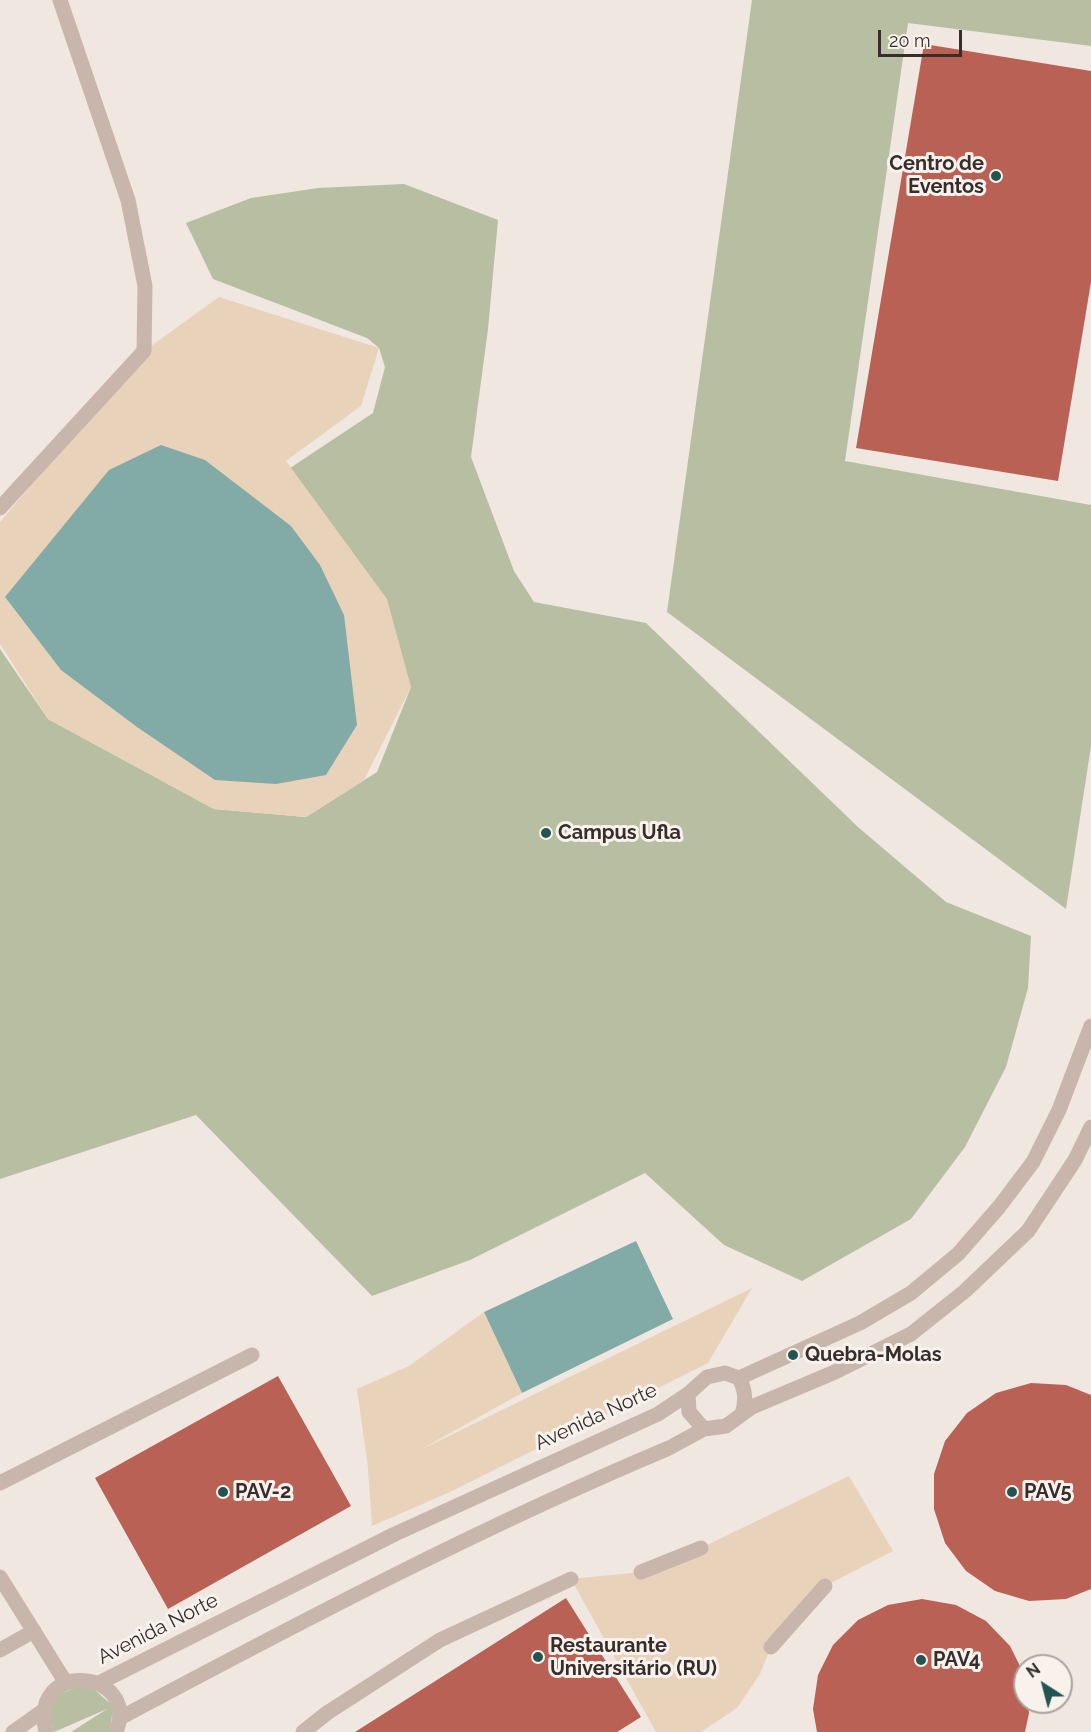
<!DOCTYPE html>
<html>
<head>
<meta charset="utf-8">
<style>
  body { margin:0 }
  #map { position:relative; width:1091px; height:1732px; overflow:hidden; background:#f0e7e0; font-family:Raleway,sans-serif }
  canvas { display:block }
  .north { position:absolute; left:1013px; top:1654px; width:60px; height:60px; box-sizing:border-box; background:#f8f1ec; border:2px solid #aba39f; border-radius:50%; rotate:324deg; font-size:16px; font-weight:700; line-height:24px; text-align:center; color:#372d2b }
  .north::after { content:''; display:block; margin:auto; width:21px; height:27px; background:#245451; clip-path:polygon(50% 0,100% 100%,50% 72%,0 100%) }
  .scale { position:absolute; left:878px; top:30px; width:84px; height:27px; box-sizing:border-box; border:3px solid #372d2b; border-top:0; padding-left:8px; font-size:18px; line-height:21px; white-space:nowrap; color:#372d2b; -webkit-text-stroke:4px #f8f1ec; paint-order:stroke }
</style>
</head>
<body>
<div id="map">
<canvas width="1091" height="1732"></canvas>
<div class="north">N</div>
<div class="scale">20 m</div>
</div>
<script>
const context = document.querySelector('canvas').getContext('2d');
context.lineJoin = 'round';
function fill(path, color) { context.fillStyle = color; context.fill(path, 'evenodd'); }
function strokePath(path, color, width, dash) { context.strokeStyle = color; context.lineWidth = width; context.lineCap = dash ? 'butt' : 'round'; context.setLineDash(dash || []); context.stroke(path); }
function write(font, color, halo, rows, align = 'center') {
  context.font = font + ' Raleway,sans-serif'; context.lineWidth = 6; context.setLineDash([]); context.textBaseline = 'middle'; context.strokeStyle = halo; context.fillStyle = color; for (const [text, x, y, turn = 0] of rows) {
    context.save(); context.translate(x, y); context.rotate((+turn || 0) * Math.PI / 180); context.textAlign = isNaN(turn) ? turn : align; if (halo) context.strokeText(text, 0, 0); context.fillText(text, 0, 0); context.restore();
  }
}
fill(new Path2D(`
  M752,0h339v46l-183,-23 -63,438 246,44v241l-25,163 -399,-297z
  M404,184l94,36 -10,109 -17,128 43,114 20,31 112,21 212,204 88,75 85,34 -3,52 -22,79 -41,80 -54,72 -109,62 -78,-36 -79,-72 -175,87 -98,36 -176,-181 -196,64v-530l48,70 166,90 92,8 71,-45 34,-85 -127,-215 89,-59 12,-46 -6,-19 -12,-10 -154,-59 -27,-56 65,-25 67,-10z
  M87,1683l26,23 -3,26h-39l36,-23 -53,23 -5,-16 8,-21z`), '#b8bea1');
fill(new Path2D(`
  M219,297l160,51 -18,58 -75,55 101,138 24,88 -47,93 -58,37 -92,-8 -166,-90 -48,-75v-122l144,-171z
  M752,1288l-44,75 -258,129 -78,34 -4,-58 -11,-79 52,-23 75,-54 38,81 -102,57z
  M849,1476l44,75 -68,35 -54,61 -11,27 -23,34 -36,24h-45l-85,-153 70,-7 60,-24z`), '#e8d3ba');
fill(new Path2D(`
  M161,445l44,15 86,66 29,39 24,50 13,110 -31,50 -50,9 -61,-4 -78,-53 -76,-57 -56,-73 104,-127z
  M636,1241l37,78 -151,74 -38,-81z`), '#82aba7');
fill(new Path2D(`
  M924,44l167,27v211l-33,199 -202,-33z
  M278,1376l73,130 -183,103 -73,-131z
  M1031,1383l35,2 25,10v194l-25,10 -37,2 -34,-10 -29,-20 -21,-28 -11,-34v-35l11,-33 22,-28 29,-20z
  M566,1598l75,119 -24,15h-262z
  M922,1599l34,6 30,16 24,25 15,30v26h3l1,11 -4,19h-208l-4,-23 5,-34 15,-30 25,-25 30,-15z`), '#b96155');
strokePath(new Path2D(`
  M0,508l144,-157 1,-65 -17,-86 -68,-200
  M739,1378c7,13 7,23 3,36
  M688,1394l1,18 15,17
  M0,1483l252,-128
  M641,1572l60,-24
  M0,1577l66,106
  M771,1647l54,-61
  M0,1650l34,-19
  M99,1683l296,-149 263,-120 30,-20 19,-17 18,-4 14,5 121,-55 51,-30 47,-39 41,-47 34,-45 26,-52 32,-84
  M120,1718c180,-96 361,-191 549,-270l35,-19 22,-3 26,-19 83,-35 76,-38 54,-43 63,-60 47,-71 16,-33
  M13,1732l31,-22
  M46,1732c-18,-74 95,-63 70,0
  M303,1732l24,-19 113,-73 131,-61`), '#c8b6ad', 15);
for (const [x, y, r, color] of [
  [996,176,6,"#245451"],
  [546,833,6,"#245451"],
  [793,1355,6,"#245451"],
  [223,1492,6,"#245451"],
  [1012,1492,6,"#245451"],
  [538,1657,6,"#245451"],
  [921,1660,6,"#245451"]
]) { const dot = new Path2D(); dot.arc(x, y, r, 0, 2 * Math.PI); context.fillStyle = color; context.fill(dot); strokePath(dot, '#f8f1ec', 2); }
write('bold 20px', '#372d2b', '#f8f1ec', [
  ["Centro de",984,164,"right"],
  ["Eventos",984,187,"right"],
  ["Campus Ufla",558,833],
  ["Quebra-Molas",805,1355],
  ["PAV-2",235,1492],
  ["PAV5",1024,1492],
  ["Restaurante",550,1646],
  ["Universitário (RU)",550,1669],
  ["PAV4",933,1660]
], 'left');
write('20px', '#372d2b', '#f8f1ec', [
  ["Avenida Norte",596,1417,-25],
  ["Avenida Norte",158,1629,-27]
]);
</script>
</body>
</html>
